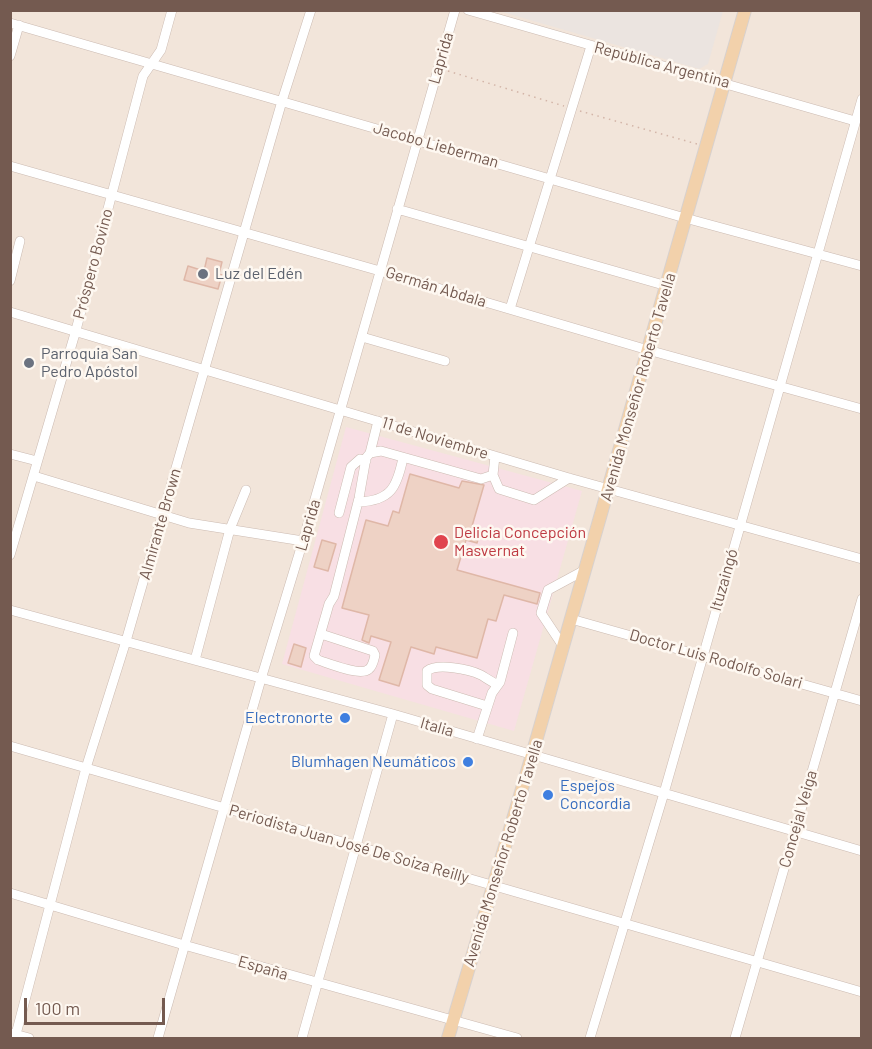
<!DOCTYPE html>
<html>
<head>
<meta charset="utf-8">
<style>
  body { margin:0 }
  #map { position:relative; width:872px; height:1049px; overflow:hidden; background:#fbf3eb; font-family:Barlow,sans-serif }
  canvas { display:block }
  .frame { position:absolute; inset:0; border:12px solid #745a50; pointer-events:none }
  .scale { position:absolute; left:24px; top:998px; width:141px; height:27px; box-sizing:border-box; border:3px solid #745a50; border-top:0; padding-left:8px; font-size:18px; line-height:21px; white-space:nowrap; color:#745a50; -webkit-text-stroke:4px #fef8f1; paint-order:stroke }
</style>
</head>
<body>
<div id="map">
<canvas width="872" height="1049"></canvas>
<div class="frame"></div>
<div class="scale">100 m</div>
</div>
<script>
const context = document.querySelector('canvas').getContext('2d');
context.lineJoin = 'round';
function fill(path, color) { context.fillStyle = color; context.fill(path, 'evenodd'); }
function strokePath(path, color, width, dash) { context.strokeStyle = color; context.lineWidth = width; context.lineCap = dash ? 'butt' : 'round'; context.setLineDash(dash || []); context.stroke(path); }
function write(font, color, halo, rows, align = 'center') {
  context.font = font + ' Barlow,sans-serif'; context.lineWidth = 5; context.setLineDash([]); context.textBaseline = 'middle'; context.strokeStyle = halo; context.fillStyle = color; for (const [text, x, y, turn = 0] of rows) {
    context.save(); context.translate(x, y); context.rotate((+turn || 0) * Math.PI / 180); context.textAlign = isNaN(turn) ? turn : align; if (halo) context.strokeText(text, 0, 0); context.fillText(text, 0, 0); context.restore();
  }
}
fill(new Path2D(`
  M11,11h850v1027h-850z`), '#f2e5da');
fill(new Path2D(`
  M499,11l224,-1v1l-15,53 -9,5z`), '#ebe4e0');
fill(new Path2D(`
  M346,427l236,64 -68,240 -232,-67z`), '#f8dfe4');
const building = new Path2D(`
  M207,258l15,4 -3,12 3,1 -4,14 -34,-9 4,-14 16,5z
  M410,474l49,14 3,-7 22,4 -14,48 9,3 -2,7 -11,-3 -9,30 83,23 -3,11 -33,-9 -8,26 -8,-2 -11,39 -41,-11 -2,7 -23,-7 -12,39 -20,-6 12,-38 -20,-6 -2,7 -7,-3 7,-25 -27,-7 24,-88 22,6 5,-15 6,2z
  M322,540l14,4 -8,27 -14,-4z
  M294,644l12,4 -5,19 -13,-4z`);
fill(building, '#eed2c5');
strokePath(building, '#dfb7a7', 1.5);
const minor = new Path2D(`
  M468,10l387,111
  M10,23l675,195 177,48
  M10,56l9,-31
  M10,166l370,105 268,79 214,59
  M397,209l270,77
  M10,281l10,-40
  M510,309l81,-263
  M10,312l559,166 293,81
  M362,337l83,24
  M370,453l8,-32
  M10,454l27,7
  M495,456l-2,19 6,14 35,11 35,-22
  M34,476l155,47 114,18
  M358,502c33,-1 39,-15 45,-44
  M339,513l12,-46 9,-8 6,2
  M10,555l66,-225 67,-254 18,-26 11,-40
  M10,610l383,104 469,137
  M571,619l291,82
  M321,634l52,17 2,4c-1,4 -2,11 -6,14 -8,8 -41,-6 -51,-9l-4,-4 15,-52 5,-8 25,-98 7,-40 4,-5 11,-2 100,28 12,-4
  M563,646l-22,-33 7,-23 37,-20
  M195,660l35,-131 16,-39
  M487,706l-55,-17 -5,-4v-14c10,-8 42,-2 54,4 5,3 11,7 17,10
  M477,739l15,-46 8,-11 13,-49
  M10,746l852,246
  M10,893l174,52 333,93
  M11,1033l18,5
  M15,1038l71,-270 40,-127 156,-540 29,-91
  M158,1038l103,-359 42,-138 152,-531
  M302,1038l91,-324
  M590,1038l74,-245 198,-694
  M735,1038l127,-439`);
const major = new Path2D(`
  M448,1038l84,-283 213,-745`);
strokePath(minor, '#ccbbb2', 10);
strokePath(major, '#d8d1ce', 14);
strokePath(new Path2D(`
  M448,71l116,35
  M580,111l117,33`), '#d3b5a8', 1.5, [1.5, 4.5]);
strokePath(minor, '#fff', 9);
strokePath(major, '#f2d1ab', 12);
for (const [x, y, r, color] of [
  [203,274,6,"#6b7280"],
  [29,363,6,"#6b7280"],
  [441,542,8,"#e0444e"],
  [345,718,6,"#3f7fe0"],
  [468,762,6,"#3f7fe0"],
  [548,795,6,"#3f7fe0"]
]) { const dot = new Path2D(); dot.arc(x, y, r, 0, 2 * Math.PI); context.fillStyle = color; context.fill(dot); strokePath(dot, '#fef8f1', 2); }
write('16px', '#745a50', '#fef8f1', [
  ["Laprida",441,58,-74],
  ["República Argentina",662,65,15],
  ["Jacobo Lieberman",436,145,16],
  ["Próspero Bovino",93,264,-75],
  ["Germán Abdala",436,287,17],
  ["Avenida Monseñor Roberto Tavella",638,387,-74],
  ["11 de Noviembre",435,438,17],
  ["Almirante Brown",160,524,-74],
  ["Laprida",308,525,-74],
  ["Ituzaingó",724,580,-74],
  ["Doctor Luis Rodolfo Solari",716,659,16],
  ["Italia",437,727,16],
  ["Concejal Veiga",798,819,-74],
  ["Periodista Juan José De Soiza Reilly",349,844,16],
  ["Avenida Monseñor Roberto Tavella",503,853,-73],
  ["España",263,968,16]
]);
write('16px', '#5b616d', '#fef8f1', [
  ["Luz del Edén",215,274],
  ["Parroquia San",41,354],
  ["Pedro Apóstol",41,372]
], 'left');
write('16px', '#be3a42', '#fef8f1', [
  ["Delicia Concepción",454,533],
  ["Masvernat",454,551]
], 'left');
write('16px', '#366cbe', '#fef8f1', [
  ["Electronorte",333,718],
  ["Blumhagen Neumáticos",456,762],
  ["Espejos",560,786,"left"],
  ["Concordia",560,804,"left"]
], 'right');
</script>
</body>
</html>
